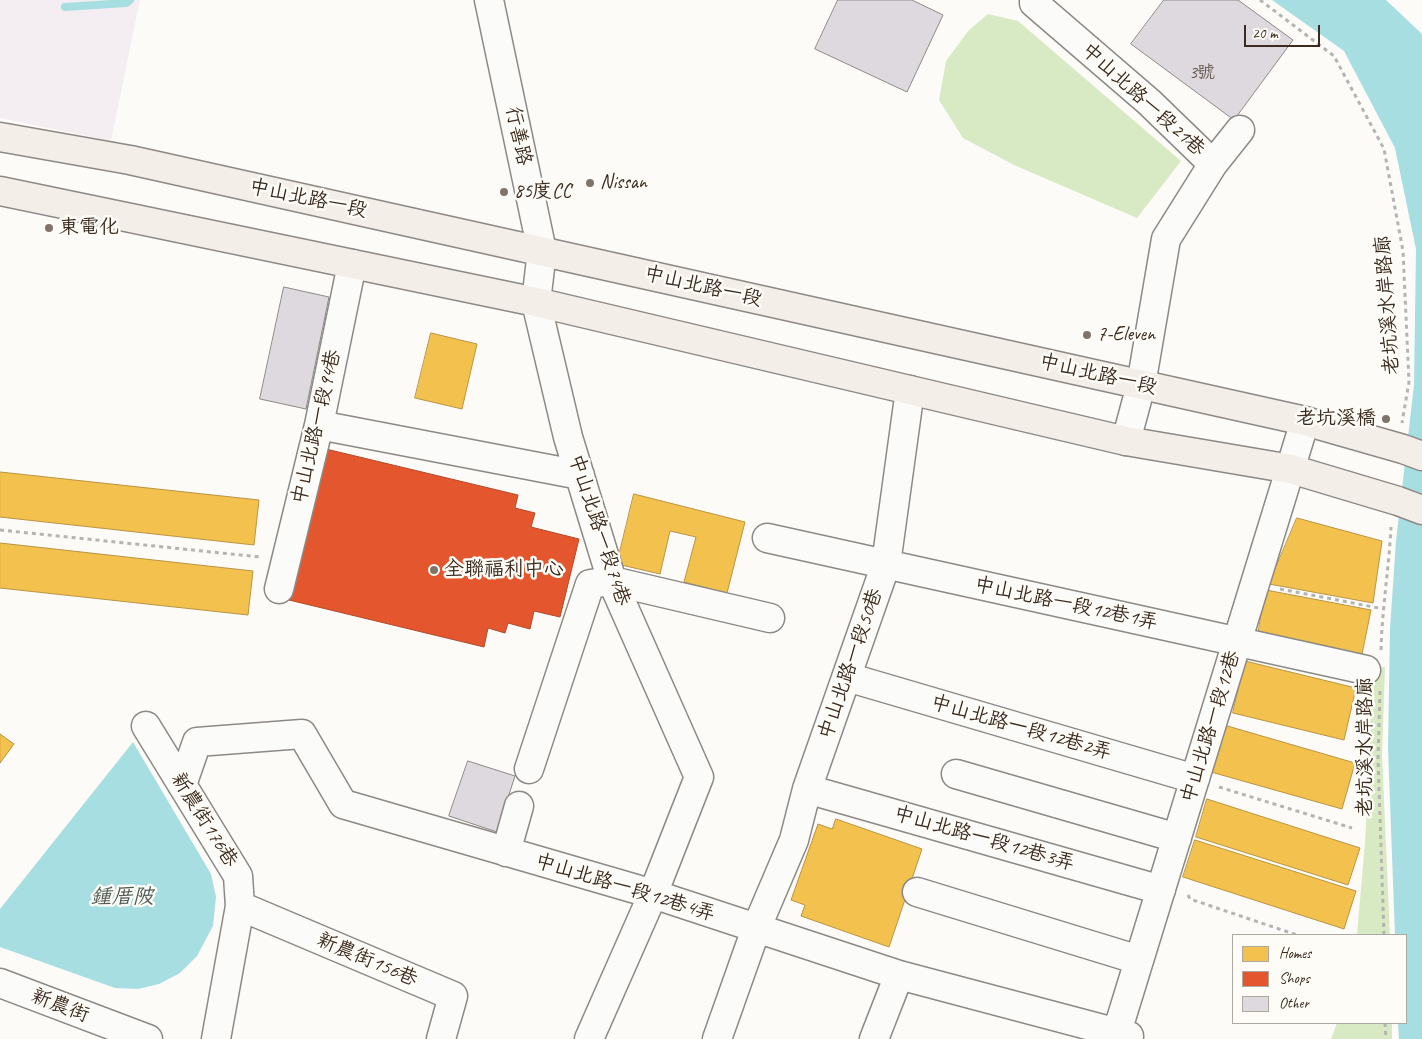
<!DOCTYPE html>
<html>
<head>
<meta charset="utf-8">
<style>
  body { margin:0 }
  #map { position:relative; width:1422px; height:1039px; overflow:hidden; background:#fcfbf8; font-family:Caveat,sans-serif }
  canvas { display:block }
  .legend { position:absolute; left:1232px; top:934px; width:175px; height:90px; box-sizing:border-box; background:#fdfcf7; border:1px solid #afa8a0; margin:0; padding:6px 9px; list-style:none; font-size:15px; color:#3b2a1e }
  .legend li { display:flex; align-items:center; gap:10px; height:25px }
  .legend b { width:25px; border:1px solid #afa8a0 }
  .scale { position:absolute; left:1244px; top:25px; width:76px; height:22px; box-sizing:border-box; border:2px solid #3b2a1e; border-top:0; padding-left:6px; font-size:15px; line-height:18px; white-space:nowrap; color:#3b2a1e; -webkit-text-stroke:4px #fdfcf7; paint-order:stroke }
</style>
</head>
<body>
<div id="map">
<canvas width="1422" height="1039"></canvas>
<ul class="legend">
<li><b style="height:14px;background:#f2c14e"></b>Homes</li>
<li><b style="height:14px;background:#e4572e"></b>Shops</li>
<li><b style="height:14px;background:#ded8df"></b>Other</li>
</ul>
<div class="scale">20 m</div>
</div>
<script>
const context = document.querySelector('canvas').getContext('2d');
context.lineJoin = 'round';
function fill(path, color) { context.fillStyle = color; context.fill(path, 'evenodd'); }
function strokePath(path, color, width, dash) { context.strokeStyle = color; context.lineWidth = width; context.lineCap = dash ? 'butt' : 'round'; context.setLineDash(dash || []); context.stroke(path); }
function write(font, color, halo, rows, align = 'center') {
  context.font = font + ' Caveat,"LXGW WenKai TC",sans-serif'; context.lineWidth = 5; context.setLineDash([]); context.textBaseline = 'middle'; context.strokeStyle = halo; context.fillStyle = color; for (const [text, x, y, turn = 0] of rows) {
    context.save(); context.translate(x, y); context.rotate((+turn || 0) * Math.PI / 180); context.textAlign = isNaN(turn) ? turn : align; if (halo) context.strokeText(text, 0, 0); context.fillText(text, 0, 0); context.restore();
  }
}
fill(new Path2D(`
  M0,0h140l-29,141 -111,-23z`), '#f4eef2');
fill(new Path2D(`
  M988,14l30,7 163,140 -44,57 -123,-53 -51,-27 -24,-38 7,-39 23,-31z
  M1385,667l-3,88 8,180h-33l8,-93 5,-88 1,-86z
  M1337,1023h55v16h-61z`), '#d8eac3');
fill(new Path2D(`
  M1272,0h114l36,34v1005h-23l-1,-16h8v-88h-11l-7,-187 2,-119 6,-88 18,-156 2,-136 -21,-101 -51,-97z
  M133,742l78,132 5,23 -3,29 -16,30 -17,17 -21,11 -21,5 -23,-1 -115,-41v-38z`), '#a6dee2');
const homes = new Path2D(`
  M431,333l46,11 -15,65 -47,-11z
  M0,472l259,28 -5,45 -254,-28z
  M634,494l111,28 -18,71 -43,-11 12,-45 -26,-6 -10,43 -43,-10z
  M1297,518l85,23 -9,62 -104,-19z
  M0,543l253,28 -5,44 -248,-27z
  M1266,590l105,20 -9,44 -104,-20z
  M1245,661l111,27 -12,52 -111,-27z
  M1224,725l131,38 -13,46 -131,-37z
  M0,734l14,10 -14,19z
  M1207,799l153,49 -12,37 -152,-48z
  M836,819l86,30 -33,98 -88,-31 4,-11 -14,-5 27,-76 14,5z
  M1195,840l161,51 -12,38 -161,-52z`);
fill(homes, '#f2c14e');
strokePath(homes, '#bb9440', 1);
const shops = new Path2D(`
  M326,449l192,46 -3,13 20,5 -4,14 48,12 -19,78 -26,-6 -4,18 -22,-6 -3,10 -17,-5 -4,19 -195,-47z`);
fill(shops, '#e4572e');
strokePath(shops, '#b14a29', 1);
strokePath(new Path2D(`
  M65,7l61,-4 4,-3`), '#a6dee2', 8);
const building = new Path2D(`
  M838,0h74l31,15 -36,77 -92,-43z
  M1164,0h74l55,40 -59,80 -103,-76z
  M284,287l45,10 -23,112 -46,-10z
  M468,761l47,15 -18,56 -48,-16z`);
fill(building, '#ded8df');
strokePath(building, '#8d8985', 1);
const minor = new Path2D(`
  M489,0l53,251 -6,51 32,135 44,144 87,196 -46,117 -64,145
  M1034,0v3l115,99 64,62 -47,75 -25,146 -15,56
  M1213,164l27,-34
  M319,425l261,50
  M767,538l599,132
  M279,589l40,-164 33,-161
  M847,677l348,102
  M146,726l92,150 2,30 -24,133
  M529,769l61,-185 22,-3 158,37
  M956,774l221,64
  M182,785l15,-43 105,-8 41,70 310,90 246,81 230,61
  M807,789l354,101
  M506,852l13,-46
  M917,892l222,68
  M240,906l213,90 -12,43
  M0,983l148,56
  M1117,1032l188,-611
  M717,1039l39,-110 38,-89 13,-51 79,-225 24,-174
  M874,1039l25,-64`);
const major = new Path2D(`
  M0,137l130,23 1175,261 98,28 19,7
  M0,191l536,111 590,139 165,28 107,32 24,9`);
strokePath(minor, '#8d8985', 31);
strokePath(major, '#8d8985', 31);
strokePath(new Path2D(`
  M1260,0l74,56 50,93 19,102 6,131 -7,41
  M0,530l260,27
  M1280,589l104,20
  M1381,650c1,-41 8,-82 10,-123
  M1380,691l-2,68 6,176
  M1219,787l133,41
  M1188,895l2,4 107,36
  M1385,1023l1,16`), '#b6b4b1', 3, [4, 4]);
strokePath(minor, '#fbfbf9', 28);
strokePath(major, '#f3eee8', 28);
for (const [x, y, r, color] of [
  [590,183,5,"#7f736a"],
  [504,192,5,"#7f736a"],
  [49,228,5,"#7f736a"],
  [1087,335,5,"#7f736a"],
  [1386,419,5,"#7f736a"],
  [434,570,5,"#7f736a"]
]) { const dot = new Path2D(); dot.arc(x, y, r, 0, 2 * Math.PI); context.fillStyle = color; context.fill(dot); strokePath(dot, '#fdfcf7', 2); }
write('18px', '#64564e', null, [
  ["3號",1202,73]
]);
write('20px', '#3b2a1e', '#fdfcf7', [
  ["中山北路一段21巷",1143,100,42],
  ["行善路",518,136,78],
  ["中山北路一段",308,199,12],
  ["中山北路一段",703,287,13],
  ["老坑溪水岸路廊",1388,305,-94],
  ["中山北路一段",1098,375,13],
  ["中山北路一段94巷",317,427,-77],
  ["中山北路一段74巷",599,530,72],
  ["中山北路一段12巷1弄",1066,604,12],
  ["中山北路一段50巷",851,664,-71],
  ["中山北路一段12巷",1211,727,-73],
  ["中山北路一段12巷2弄",1021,728,16],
  ["老坑溪水岸路廊",1366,747,-90],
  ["新農街176巷",204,820,58],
  ["中山北路一段12巷3弄",984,839,16],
  ["中山北路一段12巷4弄",625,888,17],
  ["新農街156巷",367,960,23],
  ["新農街",60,1006,21]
]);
write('20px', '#3b2a1e', '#fdfcf7', [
  ["Nissan",600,183],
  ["85度CC",514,192],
  ["東電化",59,228],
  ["7-Eleven",1097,335],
  ["老坑溪橋",1376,419,"right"],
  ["全聯福利中心",444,570]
], 'left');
write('italic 21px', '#505c56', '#fdfcf7', [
  ["鍾厝陂",122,897]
]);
</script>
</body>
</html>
